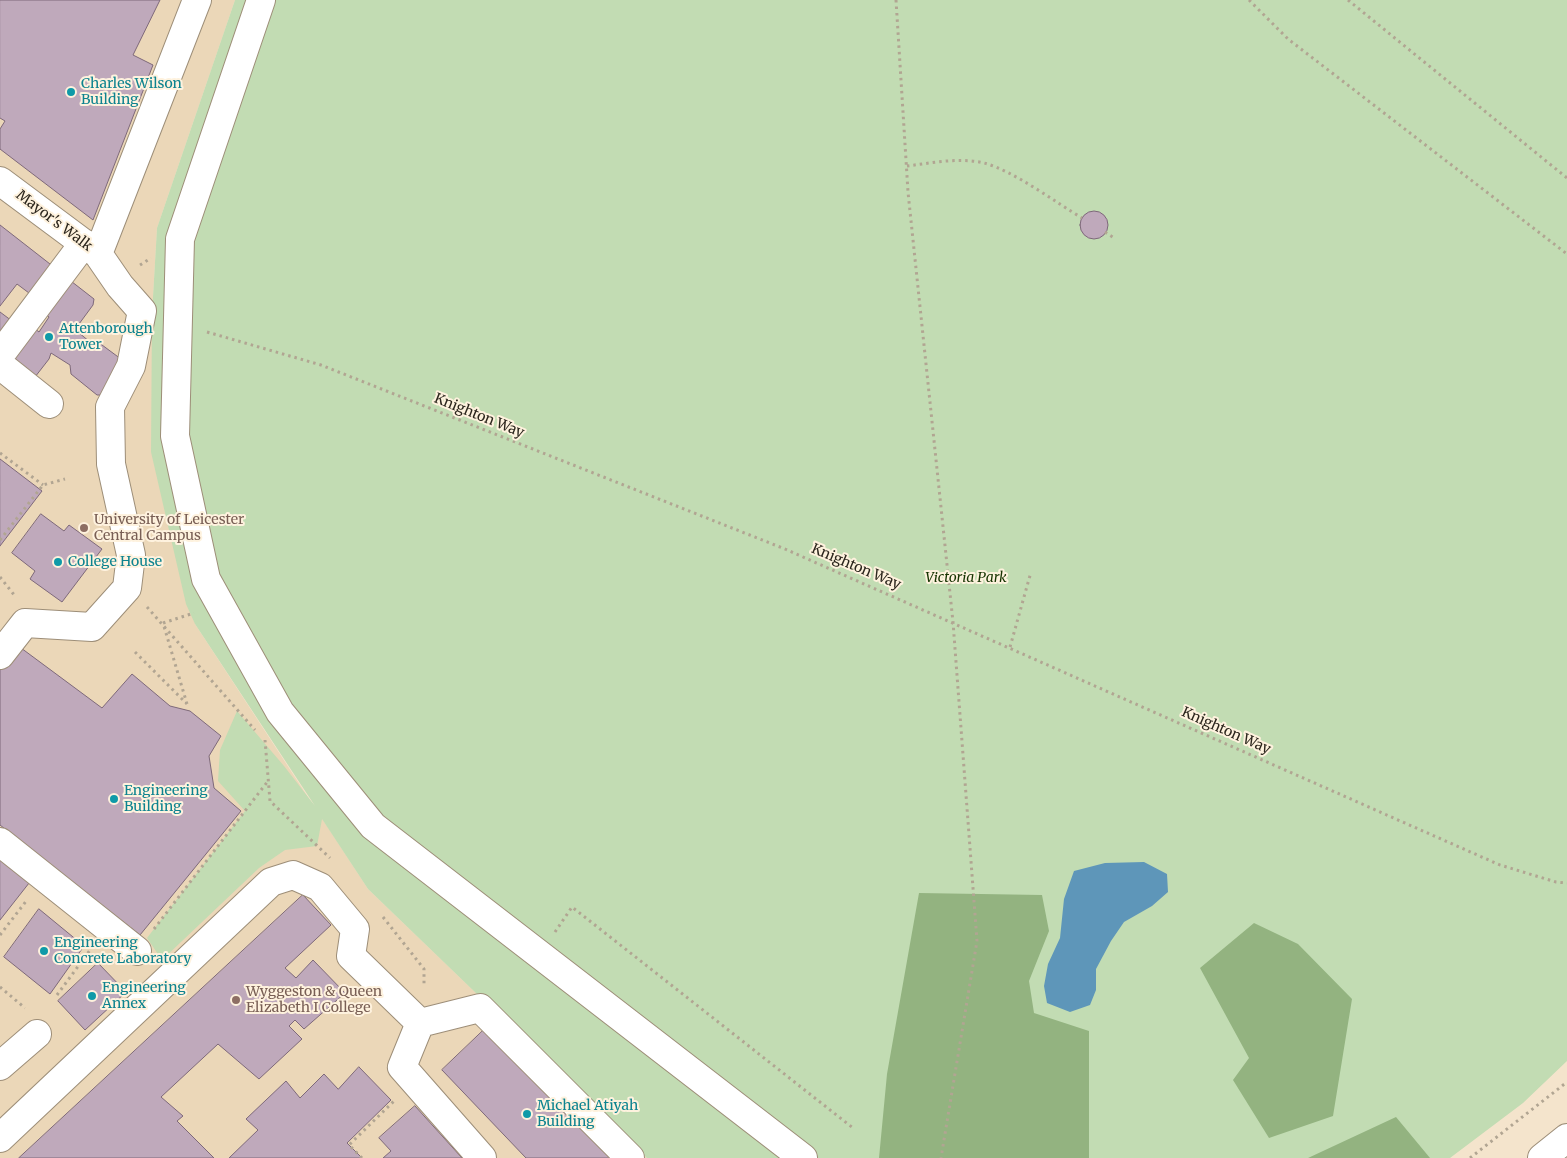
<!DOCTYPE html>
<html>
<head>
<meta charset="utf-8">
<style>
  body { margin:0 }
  canvas { display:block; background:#f4e4cc }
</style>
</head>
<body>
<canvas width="1567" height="1158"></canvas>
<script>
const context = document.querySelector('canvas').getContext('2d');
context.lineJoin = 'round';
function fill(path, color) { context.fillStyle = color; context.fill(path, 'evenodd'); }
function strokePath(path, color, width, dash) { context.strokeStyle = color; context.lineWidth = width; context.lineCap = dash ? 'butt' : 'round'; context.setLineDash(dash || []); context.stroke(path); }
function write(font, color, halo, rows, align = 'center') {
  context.font = font + ' Merriweather,serif'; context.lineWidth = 4; context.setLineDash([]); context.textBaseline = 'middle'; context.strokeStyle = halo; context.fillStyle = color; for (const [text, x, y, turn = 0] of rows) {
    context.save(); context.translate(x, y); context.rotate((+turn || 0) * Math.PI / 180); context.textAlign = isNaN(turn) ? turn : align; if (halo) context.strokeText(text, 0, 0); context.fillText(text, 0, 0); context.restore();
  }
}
fill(new Path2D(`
  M0,0h235l-78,228 -5,86 43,310 173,265 279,269h-647z`), '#ebd7b8');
fill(new Path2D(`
  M235,0h1332v1061l-44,42 -73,55h-803l-279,-269 -46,-70 -5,27 -32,4 -26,18 -97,92 -15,-22 98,-127 -27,-30 2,-31 17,-39 47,55 31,40 -120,-182 -9,-20 -35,-152 1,-138 5,-86z`), '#c2dcb3');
fill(new Path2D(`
  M919,893l123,2 7,36 -20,50 5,32 55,18v127h-210l8,-84z
  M1254,923l44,21 54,55 -19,117 -64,22 -36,-58 16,-22 -49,-90z
  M1396,1117l34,41h-122z`), '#93b380');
fill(new Path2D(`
  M1144,862l23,12 1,18 -16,14 -28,16 -13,19 -15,28v21l-6,15 -20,7 -23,-9 -3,-17 4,-22 12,-26 4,-39 10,-28 31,-8z`), '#5e96b9');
const building = new Path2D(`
  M0,0h160l-27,55 20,10 -60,155 -93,-71v-20l5,-8 -5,-3z
  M1080 225a14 14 0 1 1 28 0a14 14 0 1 1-28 0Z
  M0,225l59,46 -22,28 -20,-15 -17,22z
  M67,278l27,21 -1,6 -14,19 -7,3 18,15h8l27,20 -22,33h-6l-26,-21 -1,-9 -19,-12 -2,6 -14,18 -32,-24 26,-29 10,8 10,-15 -9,-7z
  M0,312l16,12 -16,21z
  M0,459l42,32 -42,55z
  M41,514l23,17 5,-6 33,24 -40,53 -32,-23 5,-8 -23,-18z
  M17,645l85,63 30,-34 38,32 20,5 31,25 -12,20 5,32 27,23 -101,124 -140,-110v-157z
  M0,852l33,26 -33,42z
  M303,895l28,30 -46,43 11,10 17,-18 32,33 -41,36 -9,-9 -6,6 13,13 -43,40 -41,-35 -57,53 22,19 -6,5 37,37h-195z
  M39,909l45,37 -34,48 -46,-37z
  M98,963l28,29 -41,38 -27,-29z
  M487,1027l125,131h-86l-84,-88z
  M359,1067l32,33 -44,43 15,15h-133l29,-28 -12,-11 40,-38 14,17 24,-24 14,15z
  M415,1106l47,52h-79l8,-7 -12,-13z`);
fill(building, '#bfa9bb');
strokePath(building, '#7e697a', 1);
const minor = new Path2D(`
  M261,0l-81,239 -5,197 31,143 74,133 93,114 430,332
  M0,181l98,73 22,32 22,25 -11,55 -21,41 1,57 20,91 -4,33 -35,39 -67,-4 -25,32
  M98,254l99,-254
  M0,355l84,-112
  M0,365l49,39
  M0,842l137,109
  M420,1023l-18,44 80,91
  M0,1066l37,-32
  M0,1138l271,-256 22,-7 27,12 35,42 -4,27 69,67 60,-15 150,150`);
const major = new Path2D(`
  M1542,1158l25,-20`);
strokePath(minor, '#9d8e78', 30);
strokePath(major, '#9d8e78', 30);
strokePath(new Path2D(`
  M896,0l12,192 45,430 24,319 -36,217
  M1249,0l39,39 279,215
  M1348,0l219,178
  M907,166c25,-3 52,-9 77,-3 30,8 71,39 98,55
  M1105,232l9,6
  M140,265l11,-7
  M207,332l114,33 464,184 715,316 56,17 11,1
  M0,453l43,32
  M0,540l43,-55 22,-6
  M0,577l15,19
  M147,607l108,123
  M1010,647l21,-75
  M135,652l52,52
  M187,704l-24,-81 31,-10
  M265,740l5,61 60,57
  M383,917l41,52v17
  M154,929l114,-148
  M555,932l17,-25 281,221
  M0,935l27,-35
  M0,987l25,21
  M57,995l33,-45
  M362,1158l-13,-13 46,-45
  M1470,1158l97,-76`), '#b1a592', 3, [2.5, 4]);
strokePath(minor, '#fff', 28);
strokePath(major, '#fff', 28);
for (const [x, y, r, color] of [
  [71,92,5,"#0f9aa8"],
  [49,337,5,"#0f9aa8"],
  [84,528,5,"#8d6e63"],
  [58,562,5,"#0f9aa8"],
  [114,799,5,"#0f9aa8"],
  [44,951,5,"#0f9aa8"],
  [92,996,5,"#0f9aa8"],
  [236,1000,5,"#8d6e63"],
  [527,1114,5,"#0f9aa8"]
]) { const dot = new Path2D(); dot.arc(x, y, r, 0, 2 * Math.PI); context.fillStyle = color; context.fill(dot); strokePath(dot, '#fef2de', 2); }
write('14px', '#0d838f', '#fef2de', [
  ["Charles Wilson",81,84],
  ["Building",81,100],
  ["Attenborough",59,329],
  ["Tower",59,345],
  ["College House",68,562],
  ["Engineering",124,791],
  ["Building",124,807],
  ["Engineering",54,943],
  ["Concrete Laboratory",54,959],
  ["Engineering",102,988],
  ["Annex",102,1004],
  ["Michael Atiyah",537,1106],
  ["Building",537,1122]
], 'left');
write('14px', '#2c261d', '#fef2de', [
  ["Mayor's Walk",54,221,37],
  ["Knighton Way",479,416,22],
  ["Knighton Way",856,567,23],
  ["Knighton Way",1226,731,24]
]);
write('14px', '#785e54', '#fef2de', [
  ["University of Leicester",94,520],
  ["Central Campus",94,536],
  ["Wyggeston & Queen",246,992],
  ["Elizabeth I College",246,1008]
], 'left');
write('italic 14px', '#153300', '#fef2de', [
  ["Victoria Park",966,578]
]);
</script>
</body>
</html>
